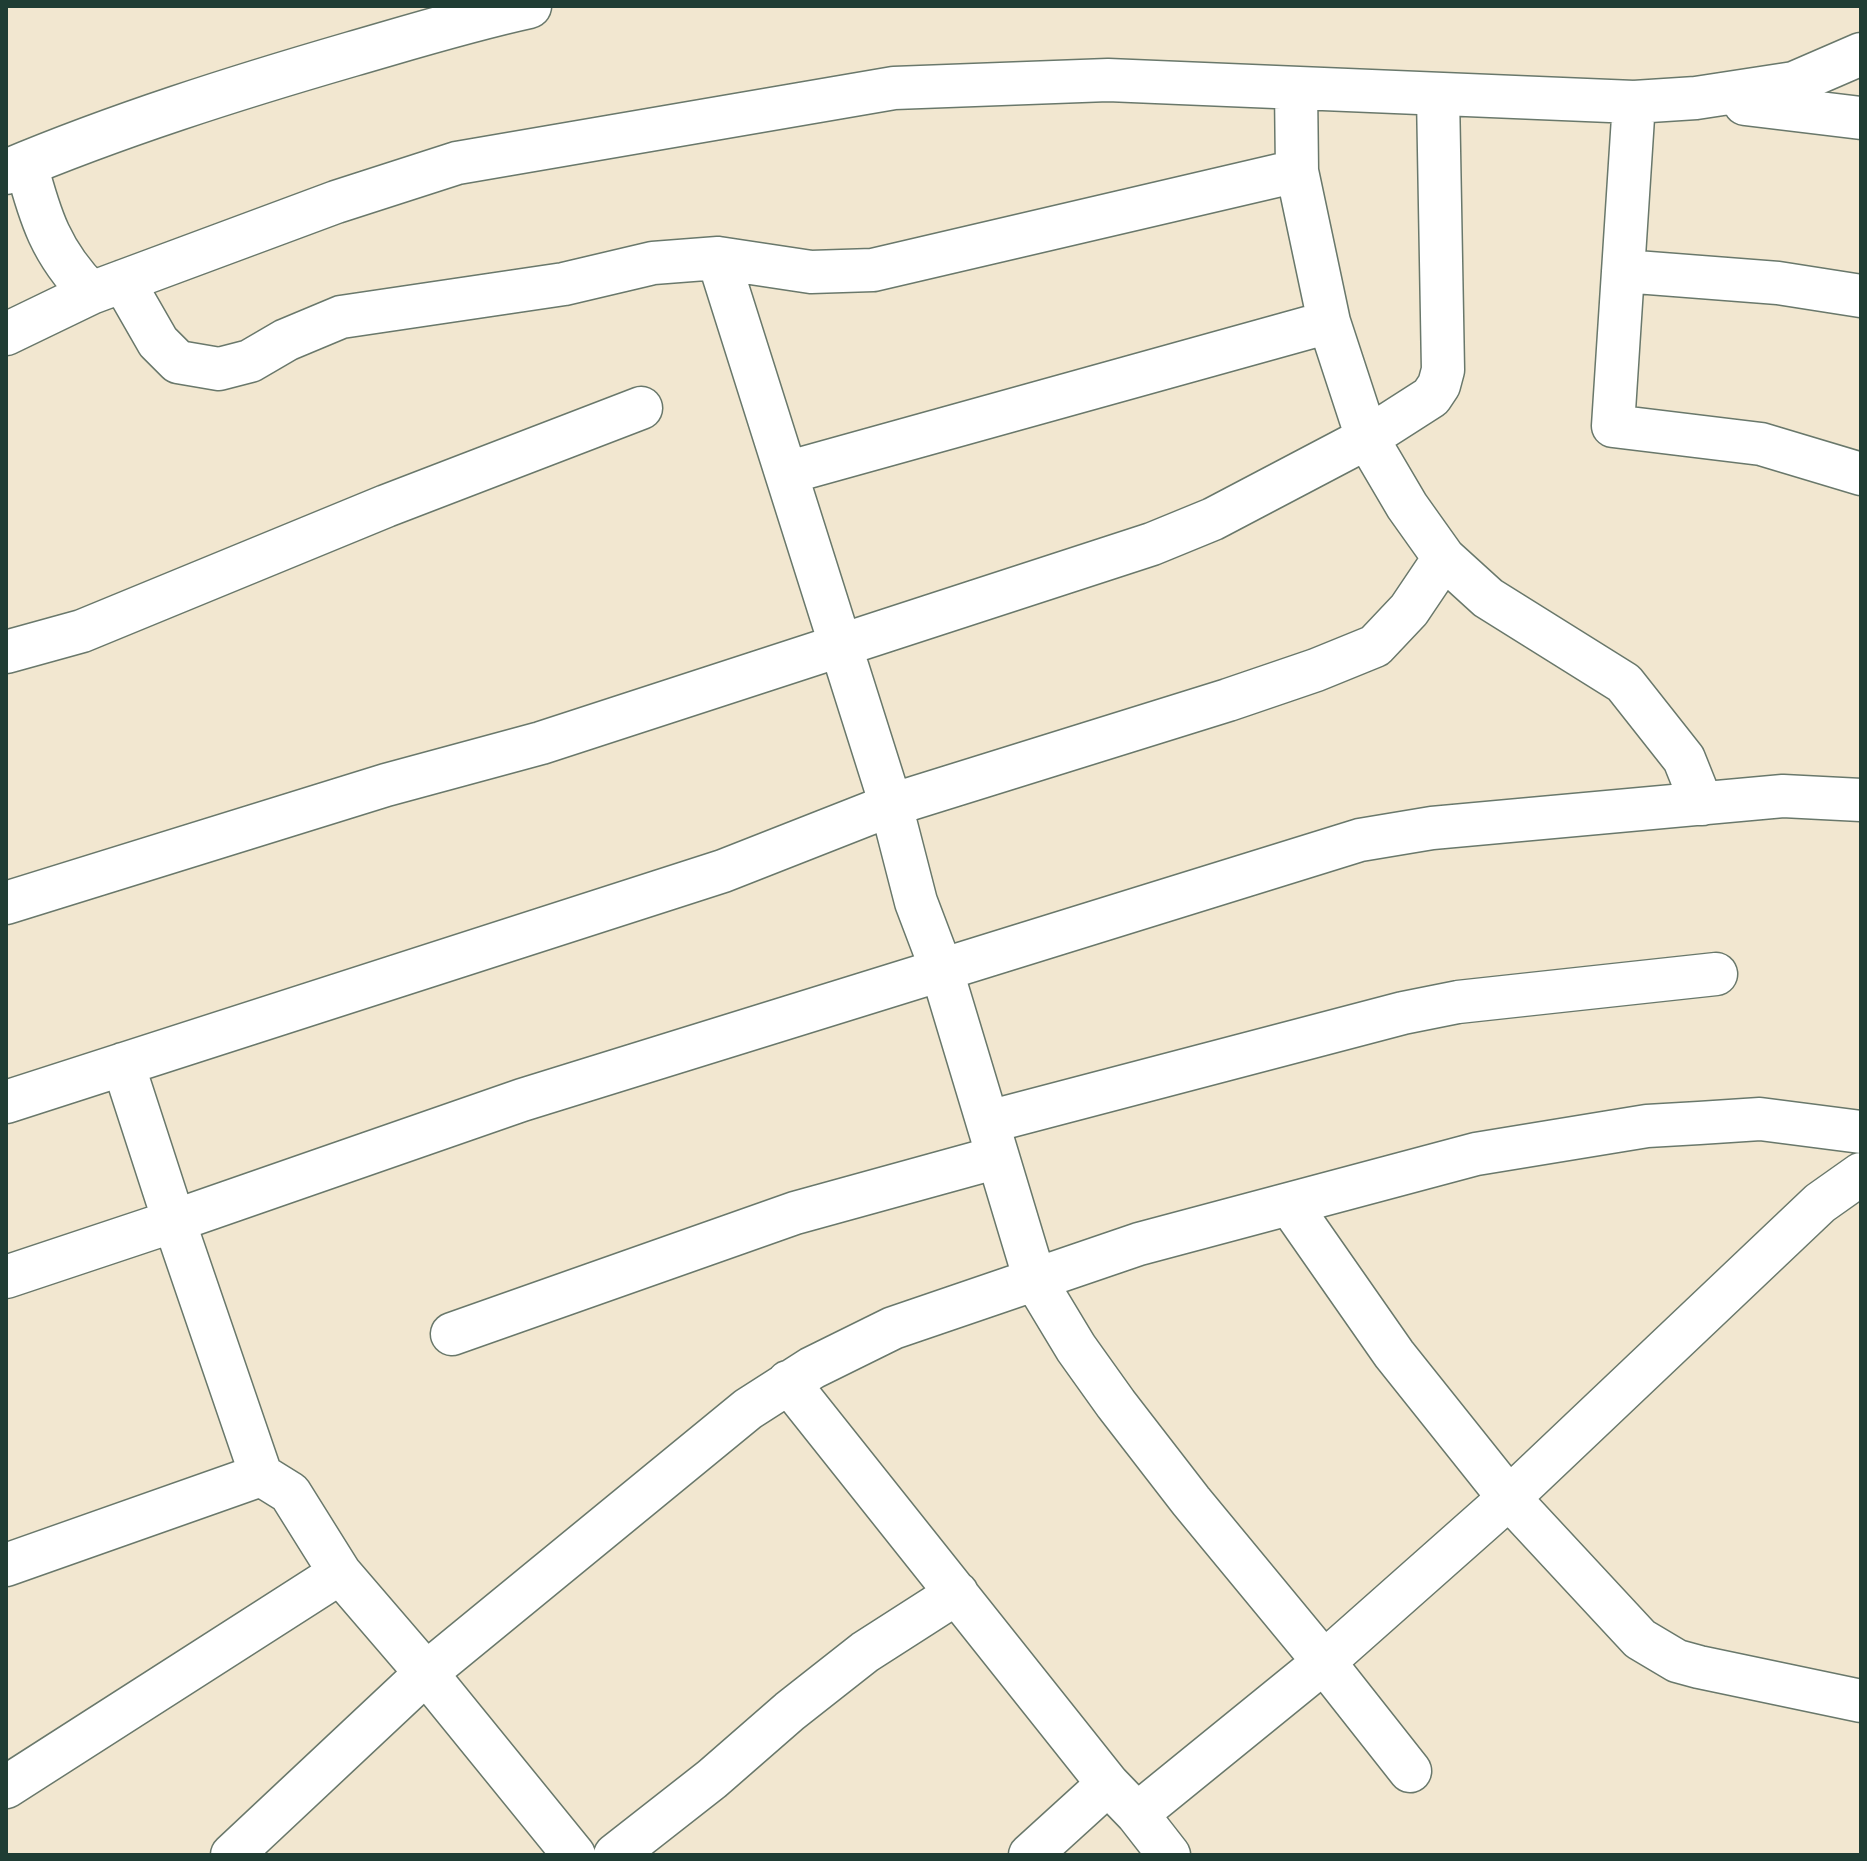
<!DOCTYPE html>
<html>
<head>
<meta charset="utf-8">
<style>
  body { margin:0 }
  #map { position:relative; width:1867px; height:1861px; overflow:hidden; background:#f2e7d0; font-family:"Gochi Hand",sans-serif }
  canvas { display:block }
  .frame { position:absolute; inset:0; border:8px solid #1f3d34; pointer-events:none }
</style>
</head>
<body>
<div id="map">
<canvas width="1867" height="1861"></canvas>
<div class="frame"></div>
</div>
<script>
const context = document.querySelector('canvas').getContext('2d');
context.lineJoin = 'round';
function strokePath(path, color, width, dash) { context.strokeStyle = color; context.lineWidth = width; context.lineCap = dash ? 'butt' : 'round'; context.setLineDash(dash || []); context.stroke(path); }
const minor = new Path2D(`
  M1296,88l1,83 32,151 38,116 40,68 37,52 44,40 136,85 60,76 18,45
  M1634,102l-21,324 148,18 100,30
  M1745,104l116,14
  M26,164c14,53 25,89 65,129l245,-91 121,-39 437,-75 214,-8 526,22 62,-4 98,-15 67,-29
  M718,258l173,547 25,97 25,66 94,312 41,68 40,56 75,97 133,161 86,109
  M1623,271l155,12 83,13
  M123,281l35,61 20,20 41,7 31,-8 36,-21 55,-23 223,-33 89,-21 65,-5 93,14 62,-2 424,-99
  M6,334l85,-41
  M786,473l543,-151
  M6,652l76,-21 304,-125 255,-98
  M6,903l380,-118 155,-42 611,-199 61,-25 154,-81 64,-41 8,-12 4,-15 -5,-275
  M123,1064l51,157 348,-121 838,-260 72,-12 351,-32 78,4
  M6,1102l717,-231 168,-66 337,-105 88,-30 59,-24 34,-36 35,-52
  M988,1122l415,-109 55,-11 258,-28
  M1290,1205l104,149 115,144 131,141 37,22 22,6 162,34
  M6,1277l168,-56 87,254
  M452,1334l343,-121 203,-56
  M788,1382l320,402 29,30 32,41
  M6,1565l255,-90 29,18 50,80 86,100 148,182
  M6,1787l334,-214
  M1137,1814l187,-152 185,-164 311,-295 41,-29
  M232,1855l194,-182 322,-264 64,-41 81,-40 246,-84 337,-90 171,-28 52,-3 61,-4 101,13
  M615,1855l97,-76 78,-68 75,-59 92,-59
  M1030,1855l78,-71`);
const secondary = new Path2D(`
  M6,172c112,-47 229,-84 346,-118 59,-17 117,-35 177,-48`);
strokePath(minor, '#69786b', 45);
strokePath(secondary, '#69786b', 47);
strokePath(minor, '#fff', 42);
strokePath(secondary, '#fff', 44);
</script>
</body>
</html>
